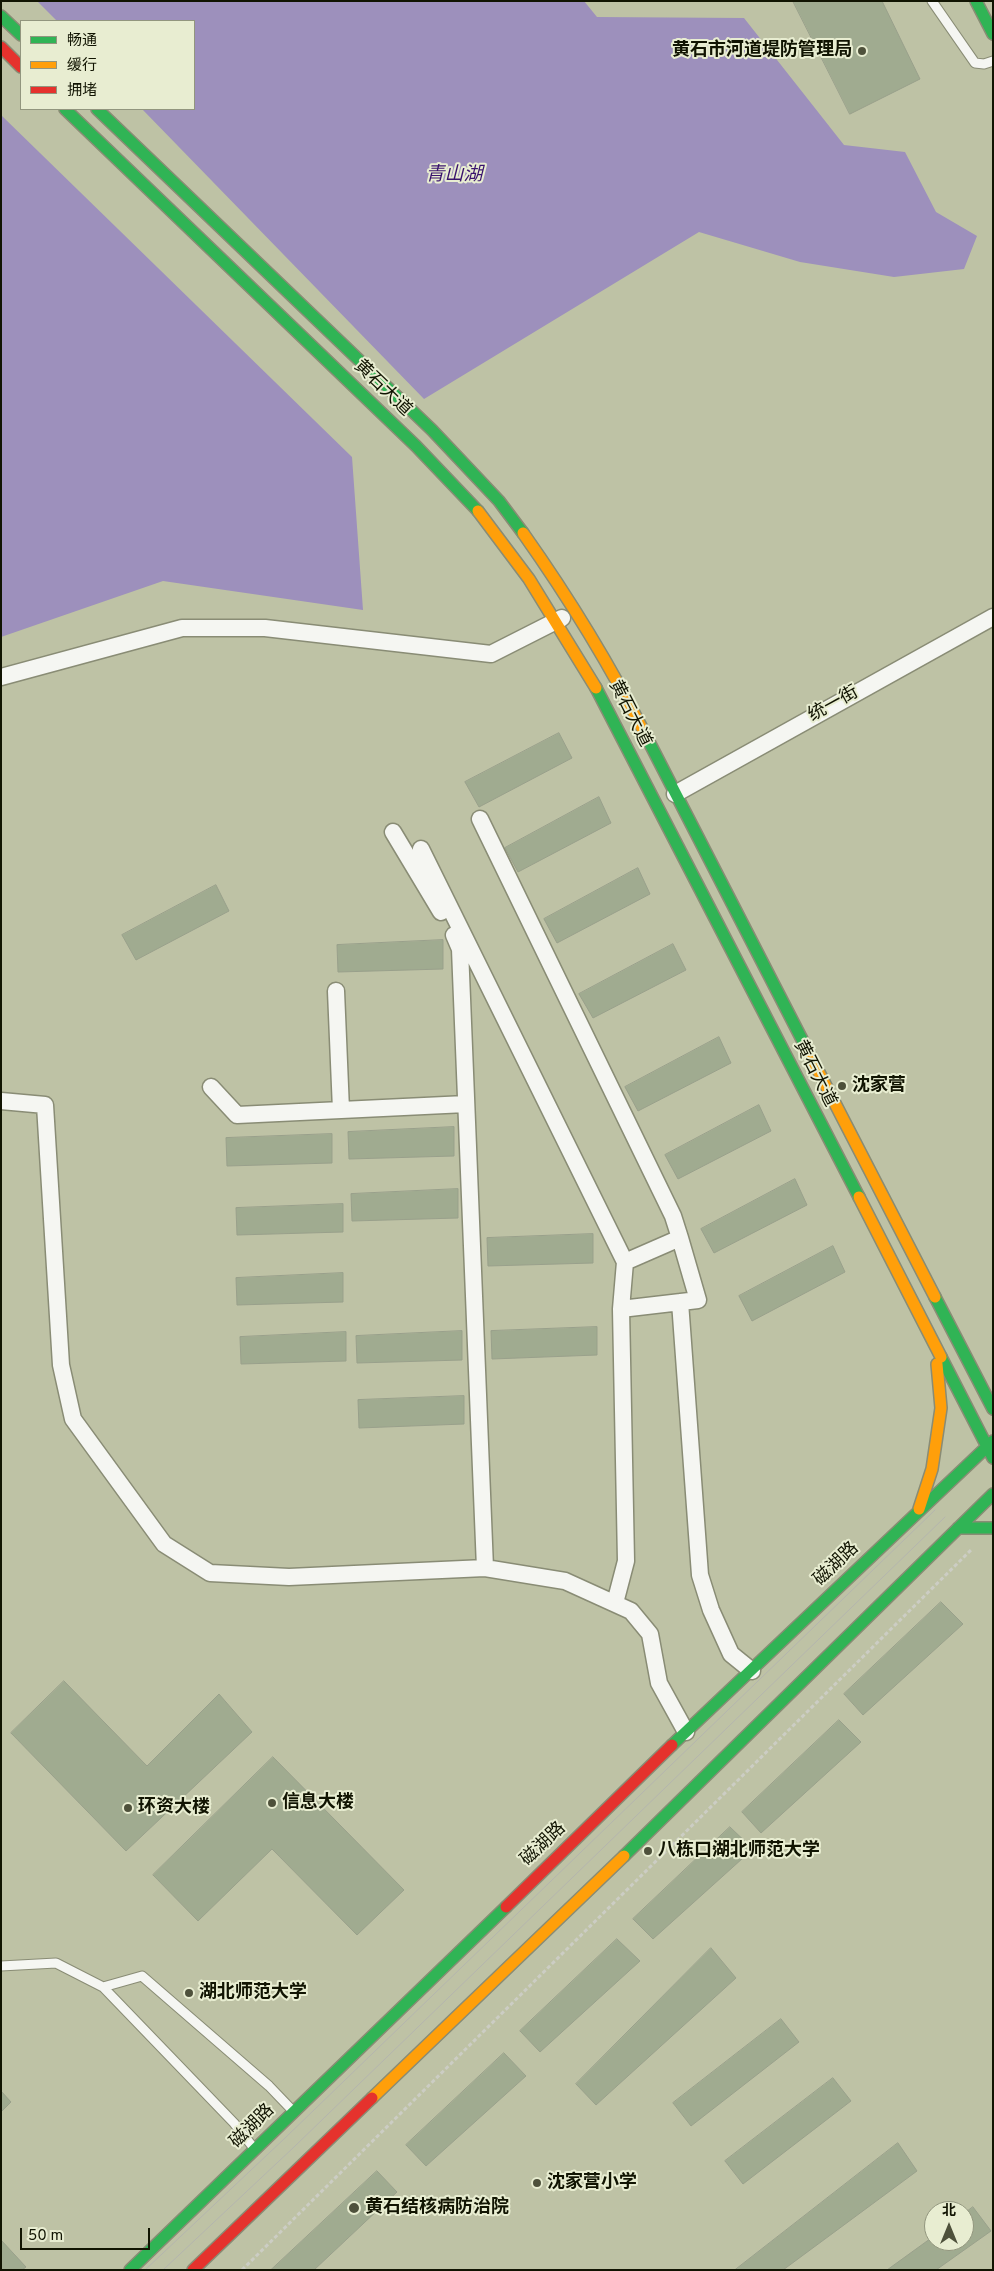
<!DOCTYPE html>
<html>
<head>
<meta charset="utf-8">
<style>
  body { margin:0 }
  #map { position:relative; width:994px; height:2271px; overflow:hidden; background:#bec2a5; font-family:Overpass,"Noto Sans SC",sans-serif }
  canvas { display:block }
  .frame { position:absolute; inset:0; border:2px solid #111402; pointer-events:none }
  .legend { position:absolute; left:20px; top:20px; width:175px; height:90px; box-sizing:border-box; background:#e8edd1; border:1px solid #92967e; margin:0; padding:6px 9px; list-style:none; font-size:15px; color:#111402 }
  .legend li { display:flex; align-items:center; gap:10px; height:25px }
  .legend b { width:25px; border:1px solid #92967e }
  .north { position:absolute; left:924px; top:2201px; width:50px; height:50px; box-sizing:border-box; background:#e8edd1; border:1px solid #92967e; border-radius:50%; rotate:0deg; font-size:14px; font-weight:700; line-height:20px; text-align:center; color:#111402 }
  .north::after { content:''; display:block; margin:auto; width:18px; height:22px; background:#4e513b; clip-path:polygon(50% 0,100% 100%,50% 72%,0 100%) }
  .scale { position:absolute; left:20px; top:2228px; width:130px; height:22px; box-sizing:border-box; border:2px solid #111402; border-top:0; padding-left:6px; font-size:15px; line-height:18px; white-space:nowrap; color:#111402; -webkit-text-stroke:4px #e8edd1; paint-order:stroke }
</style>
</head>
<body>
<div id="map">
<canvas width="994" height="2271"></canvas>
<div class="frame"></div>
<ul class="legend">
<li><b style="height:6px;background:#30b455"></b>畅通</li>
<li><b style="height:6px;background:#ff9f0a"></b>缓行</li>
<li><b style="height:6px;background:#e5322d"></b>拥堵</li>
</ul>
<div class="north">北</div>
<div class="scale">50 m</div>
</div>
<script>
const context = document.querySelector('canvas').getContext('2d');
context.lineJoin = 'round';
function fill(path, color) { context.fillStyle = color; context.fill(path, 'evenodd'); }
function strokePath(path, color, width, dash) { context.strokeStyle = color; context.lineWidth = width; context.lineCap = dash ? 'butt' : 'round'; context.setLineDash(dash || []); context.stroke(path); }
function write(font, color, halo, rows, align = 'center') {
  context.font = font + ' Overpass,"Noto Sans SC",sans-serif'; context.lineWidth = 4; context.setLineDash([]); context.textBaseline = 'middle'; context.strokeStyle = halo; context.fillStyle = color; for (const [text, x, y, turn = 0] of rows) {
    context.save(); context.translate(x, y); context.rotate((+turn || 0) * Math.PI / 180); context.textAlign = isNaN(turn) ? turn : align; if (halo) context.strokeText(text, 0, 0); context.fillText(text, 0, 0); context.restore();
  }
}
fill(new Path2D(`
  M37,1h547l13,16 147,1 100,127 61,7 31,60 41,24 -13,33 -70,8 -94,-15 -101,-30 -275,167 -282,-290h52v-88h-137z
  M1,115l351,342 11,153 -200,-29 -162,56z`), '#9d90bc');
const building = new Path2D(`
  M793,1h89l38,78 -70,35z
  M559,733l13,25 -93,49 -14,-25z
  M599,797l12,26 -93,49 -13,-24z
  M638,868l12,26 -93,49 -13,-24z
  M216,885l13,26 -93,49 -14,-25z
  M443,940v29l-105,3 -1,-27z
  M673,944l13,26 -93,48 -14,-24z
  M719,1037l12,26 -93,48 -13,-24z
  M759,1105l12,26 -93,48 -13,-24z
  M454,1127v29l-105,3 -1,-27z
  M332,1134v29l-105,3 -1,-28z
  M795,1179l12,26 -93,48 -13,-24z
  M458,1189v29l-106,3 -1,-27z
  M343,1204v28l-106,3 -1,-27z
  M593,1234v29l-105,3 -1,-28z
  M833,1246l12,26 -93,49 -13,-25z
  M343,1273v29l-106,3 -1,-27z
  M597,1327v28l-105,4 -1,-28z
  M462,1331v29l-105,3 -1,-27z
  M346,1332v29l-105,3 -1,-27z
  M464,1396v28l-105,4 -1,-28z
  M941,1602l22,22 -100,91 -19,-21z
  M64,1681l83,85 72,-72 33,38 -126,119 -115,-118z
  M839,1720l22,22 -100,91 -19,-21z
  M273,1757l131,133 -47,45 -85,-86 -74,72 -45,-46z
  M730,1827l23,22 -100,90 -20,-20z
  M617,1939l23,22 -100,91 -20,-21z
  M711,1948l25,30 -140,127 -20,-21z
  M781,2019l18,23 -108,84 -18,-23z
  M504,2053l22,23 -100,90 -20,-21z
  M833,2078l18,23 -108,83 -18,-23z
  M1,2091l10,11 -10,10z
  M898,2143l19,28 -134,99h-48z
  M377,2171l20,21 -83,78h-43z
  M973,2207l18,24 -55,39h-49l47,-34v5h30v-27z
  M1,2240l25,27 -4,3h-21z`);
fill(building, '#a0ab90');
strokePath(building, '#99a08b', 1);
const lane = new Path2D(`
  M932,1l43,62 9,1 9,-3
  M1,1966l55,-3 47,24 131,136 19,24
  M103,1987l39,-11 127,110 24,25`);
const street = new Path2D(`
  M1,677l181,-49h83l226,26 71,-36
  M675,794l318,-177
  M480,819l193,397 7,22
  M393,832l48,80
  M421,849l204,413 -4,47 5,252 -11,42
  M454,935l6,14 25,619
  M336,991l5,119
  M211,1087l26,28 229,-11
  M1,1101l44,4 16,260 12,54 91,125 46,29 79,4 196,-9 80,13 66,30 19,23 9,49 27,49
  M680,1302l20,273 11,35 20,44 21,17
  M621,1309l77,-9 -18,-62 -55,24`);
const fast = new Path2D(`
  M976,1l17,33
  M1,16l20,19
  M65,109l351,337 62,65
  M97,109l335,321 67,71 24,32
  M596,688l263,509
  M646,736l164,319
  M935,1297l58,112
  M941,1357l52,101
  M958,1528h35
  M672,1745l321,-304
  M624,1856l369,-362
  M130,2270l376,-363`);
const slow = new Path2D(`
  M478,511l51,68 67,109
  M523,533c46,65 87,132 123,203
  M810,1055l125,242
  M859,1197l82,160
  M919,1509l13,-40 9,-61 -4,-44
  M372,2098l252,-242`);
const jam = new Path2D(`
  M1,47l20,20
  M506,1907l166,-162
  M193,2270l179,-172`);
strokePath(lane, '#898c75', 11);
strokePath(street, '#898c75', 19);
strokePath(fast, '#898c75', 14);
strokePath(slow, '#898c75', 14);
strokePath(jam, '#898c75', 14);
strokePath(new Path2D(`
  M242,2270l729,-720`), '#cccdc4', 3, [4, 2.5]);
strokePath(lane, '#f5f6f2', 9);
strokePath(street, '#f5f6f2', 16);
strokePath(fast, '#30b455', 11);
strokePath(slow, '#ff9f0a', 11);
strokePath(jam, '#e5322d', 11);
strokePath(new Path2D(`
  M145,2270l140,-132 650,-628
  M163,2270l131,-123 651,-630`), '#b4b5ae', 1);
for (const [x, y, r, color] of [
  [862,51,5,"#4e513b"],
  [842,1086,5,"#4e513b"],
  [272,1803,5,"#4e513b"],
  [128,1808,5,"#4e513b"],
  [648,1851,5,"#4e513b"],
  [189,1993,5,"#4e513b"],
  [537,2183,5,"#4e513b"],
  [354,2208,6,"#4e513b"]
]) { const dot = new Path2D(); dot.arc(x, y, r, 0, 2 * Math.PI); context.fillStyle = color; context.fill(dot); strokePath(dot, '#e8edd1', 2); }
write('bold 18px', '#111402', '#e8edd1', [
  ["黄石市河道堤防管理局",852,51,"right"],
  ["沈家营",852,1086],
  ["信息大楼",282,1803],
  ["环资大楼",138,1808],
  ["八栋口·湖北师范大学",658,1851],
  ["湖北师范大学",199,1993],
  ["沈家营小学",547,2183],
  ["黄石结核病防治院",365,2208]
], 'left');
write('18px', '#111402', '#e8edd1', [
  ["黄石大道",382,389,44],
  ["统一街",834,705,-29],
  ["黄石大道",629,714,63],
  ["黄石大道",814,1074,63],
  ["磁湖路",837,1565,-44],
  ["磁湖路",544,1845,-44],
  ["磁湖路",253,2127,-45]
]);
write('italic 19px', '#39136d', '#e8edd1', [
  ["青山湖",454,176]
]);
</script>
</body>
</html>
